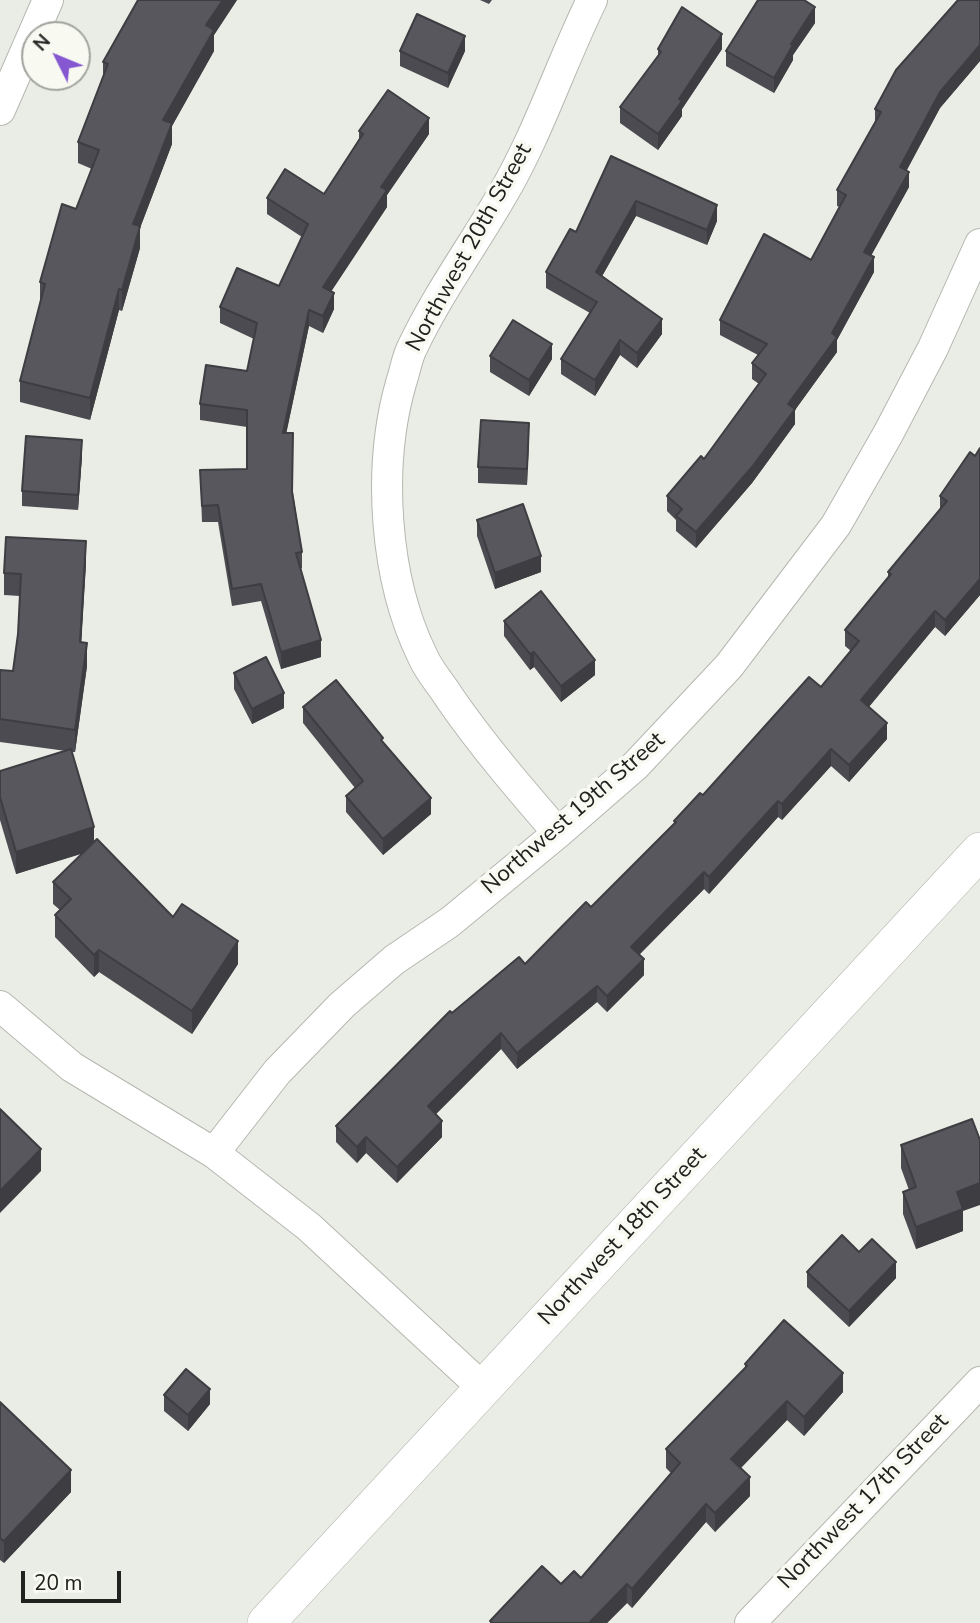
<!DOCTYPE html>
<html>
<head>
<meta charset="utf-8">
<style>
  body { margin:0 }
  #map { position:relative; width:980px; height:1623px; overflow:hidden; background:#eaede5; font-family:"Nunito Sans",sans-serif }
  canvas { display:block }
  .north { position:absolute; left:21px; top:21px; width:70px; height:70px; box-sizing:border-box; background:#f8faf2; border:2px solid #a2a49e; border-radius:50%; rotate:313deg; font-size:19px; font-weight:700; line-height:28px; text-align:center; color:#21221f }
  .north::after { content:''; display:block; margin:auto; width:24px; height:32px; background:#8557d0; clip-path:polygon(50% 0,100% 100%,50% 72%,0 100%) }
  .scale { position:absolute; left:21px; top:1571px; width:100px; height:32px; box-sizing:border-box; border:4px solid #21221f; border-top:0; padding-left:9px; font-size:21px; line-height:24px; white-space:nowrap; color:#21221f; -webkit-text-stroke:5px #f8faf2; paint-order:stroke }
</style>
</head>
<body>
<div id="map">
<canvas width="980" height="1623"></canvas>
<div class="north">N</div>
<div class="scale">20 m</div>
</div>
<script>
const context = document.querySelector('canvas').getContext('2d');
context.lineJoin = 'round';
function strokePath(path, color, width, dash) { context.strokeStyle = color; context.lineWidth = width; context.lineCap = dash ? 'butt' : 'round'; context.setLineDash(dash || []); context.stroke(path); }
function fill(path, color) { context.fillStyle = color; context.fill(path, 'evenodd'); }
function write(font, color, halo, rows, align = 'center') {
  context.font = font + ' "Nunito Sans",sans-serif'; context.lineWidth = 7; context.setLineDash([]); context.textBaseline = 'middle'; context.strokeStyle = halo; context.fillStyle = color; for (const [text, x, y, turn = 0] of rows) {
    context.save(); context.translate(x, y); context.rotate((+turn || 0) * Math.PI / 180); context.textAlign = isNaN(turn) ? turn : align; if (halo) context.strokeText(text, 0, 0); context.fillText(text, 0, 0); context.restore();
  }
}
const minor = new Path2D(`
  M0,110l48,-110
  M558,833c-38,-44 -76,-88 -109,-136 -8,-13 -20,-26 -26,-40 -39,-79 -46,-190 -22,-274 4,-12 6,-25 11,-35 25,-53 60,-101 89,-151 37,-62 59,-132 91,-197
  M0,1006l72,61 142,86 95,74 174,161
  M214,1153l63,-81 65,-67 52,-45 56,-38 108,-89 77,-67 94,-100 107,-141 52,-91 45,-86 47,-104
  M750,1623l230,-241`);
const tertiary = new Path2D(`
  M266,1623l714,-772`);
strokePath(minor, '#b5b7b0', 32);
strokePath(tertiary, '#b5b7b0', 38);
strokePath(minor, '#fff', 30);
strokePath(tertiary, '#fff', 37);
fill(new Path2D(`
  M138,0h99l-23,35v16l-42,75v18l-32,84v20l-18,63 -3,-1 -29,110 -70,-18v-21l20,-77v-22l36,-73 16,-40 -14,-6v-21l25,-65v-15z
  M480,0h12l-3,4z
  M980,0v61l-40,47 -33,62 2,17 -38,69 3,16 -37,68v12l-42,58v14l-43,59 -56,65 -20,-17v-11l-9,-9v-15l37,-37 55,-75 -7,-5v-16l6,-8 -38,-20v-15l91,-60 29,-53 -3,-1v-16l38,-68v-13z
  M815,23l-22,32v5l-19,33 -48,-27v-15z
  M658,49h64l-40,60v7l-24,34 -38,-27v-16l38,-51z
  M400,51h65l-17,37 -48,-22z
  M359,131l70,3 -42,61v12l-56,84 3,18 -11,24 -14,-7 -23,107 7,59 9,60v16l-2,1 21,88 -40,12 -20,-68 -29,5 -14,-84h-16l-2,-52 47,-1v-42l-47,-7v-16l47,-33 7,-32 -34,-16v-16l59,-21 23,-49 -35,-23v-16l57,-4 35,-55z
  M611,156l106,65 -10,24 -71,-29 -34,60 60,58 -25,34 -17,-13 -25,41 -34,-22v-15l29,-46 -44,-25v-16l30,-40z
  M490,356l62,3 -23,37 -39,-24z
  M529,438l-2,47 -49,-2v-16z
  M980,448v147l-35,41 -10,-9 -66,80 18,32 -38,43 -18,-16 -49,54 -4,-3 -69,77 -5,-5 -65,66 5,20 -37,37 -10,-10 -80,67 -16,-20 -65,65 6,23 -45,46 -31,-30 -9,10 -21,-21v-16l116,-113 73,-49 66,-57 83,-84v-2l147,-134 30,-36 -6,-5v-16l43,-52v-6l52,-63v-13l35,-40z
  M82,456l-4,54 -56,-4v-15z
  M477,520l64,52 -46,17 -18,-53z
  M86,563l-5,80 6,23 -12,86h-4l23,90 79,75 65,47 -46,70 -93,-62 -5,5 -39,-40v-22l5,-5 -7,-6v-22l29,-29 -66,21 -16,-54v-49l66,-20 -66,-9v-72l13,1 5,-37 2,-38 -16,-1v-22z
  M504,621l91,54 -34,27 -27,-35 -4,3 -26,-34z
  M234,673l50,35 -32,16 -18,-35z
  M303,707l80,35 48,72 -48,41 -37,-43v-16l9,-8 -52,-65z
  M901,1145l62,66v20l-47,18 -13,-35v-22l6,-2 -8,-22z
  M859,1252l37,26 -47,49 -42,-40v-15z
  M745,1364l98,28 -39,44 -17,-16 -46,48 9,28 -35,36 -9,-10 -74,86 -5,-5 -20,20h-117v-2l71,-37 20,-6 91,-104 -6,-6v-19l79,-81z
  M164,1395l46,9 -22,27 -24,-20z
  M0,1402l71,90 -67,71 -4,-3z`), '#4c4b51');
fill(new Path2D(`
  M223,0h14l-23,35v16l-42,75v18l-32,84v20l-18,63v-21l11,-66 30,-104 43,-95z
  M815,7v16l-22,32v5l-19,33v-15l17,-34z
  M722,34v15l-40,60v7l-24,34v-16l21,-35z
  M465,36v15l-17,37v-15z
  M980,45v16l-40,47 -40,74v-15l40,-75z
  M429,118v16l-42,61v12l-64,97v-17l58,-100z
  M909,172v15l-45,81v-16z
  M636,201v15l-40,71v-15z
  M717,205v16l-10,24v-15z
  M874,257v15l-37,68v12l-42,58v14l-43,59 -56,65v-16l136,-199z
  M119,289v21l-29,110v-22z
  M334,293v16l-11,24v-17z
  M309,310v16l-26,123v-16z
  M662,319v15l-25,34v-15z
  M620,340v15l-25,41v-16z
  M552,344v15l-23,37v-16z
  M529,423v15l-2,47v-16z
  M82,440v16l-4,54v-15z
  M86,541v22l-6,102v-23z
  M541,556v16l-46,17v-16z
  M980,579v16l-35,41v-16z
  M935,611v16l-74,89v-16z
  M321,640v17l-40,12v-17z
  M87,643v23l-12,86v-22z
  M534,652v15l-4,3v-16z
  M595,660v15l-34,27v-16z
  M284,693v15l-32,16v-15z
  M887,723v16l-38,43v-17z
  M831,749v17l-49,54v-16z
  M431,798v16l-48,41v-16z
  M778,801v16l-69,77v-17z
  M94,827v23l-78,24v-22z
  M704,872v17l-73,74v-16z
  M238,941v23l-46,70v-23z
  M99,950v22l-5,5v-22z
  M644,959v16l-37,37v-16z
  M597,986v16l-80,67v-16z
  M501,1033v16l-73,73v-16z
  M442,1121v16l-45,46v-16z
  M366,1137v16l-9,10v-16z
  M41,1149v22l-41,42v-22z
  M980,1183v22l-17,6v20l-47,18v-22l41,-35z
  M896,1262v16l-47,49v-16z
  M843,1373v19l-39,44v-19z
  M210,1389v15l-22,27v-16z
  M787,1401v19l-56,58v-19z
  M71,1470v22l-67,71v-22z
  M750,1477v19l-35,36v-19z
  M706,1504v18l-74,86v-19z
  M627,1584v19l-20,20h-18z`), '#3e3d42');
const building = new Path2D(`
  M138,0h85l-17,25 8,5 -51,90 9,3 -39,101 7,2 -18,64 -3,-1 -29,109 -70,-17 25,-97 -5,-2 22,-78 14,5 23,-59 -21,-8 30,-78 -5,-2z
  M758,0h46l11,7 -24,37 2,1 -19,33 -48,-27z
  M958,0h22v45l-40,47 -40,75 9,5 -45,80 10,5 -42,76 5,4 -49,67 7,5 -43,58 -56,65 -20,-16 6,-7 -15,-13 34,-40 3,3 62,-85 -14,-11 15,-19 -47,-24 44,-86 47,26 35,-65 -9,-5 44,-78 -6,-3 21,-39z
  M682,7l40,27 -43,65 3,2 -24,33 -38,-27 41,-55 -3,-3z
  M417,14l48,22 -17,37 -48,-22z
  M388,90l41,28 -48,69 6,3 -64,97 11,6 -11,23 -14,-6 -26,123h10l-1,59 10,60 -6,1 25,87 -40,12 -20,-68 -29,5 -14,-84 -16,1 -2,-36 47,-1v-59l-47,-6 6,-39 41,6 10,-48 -37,-16 17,-39 42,18 29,-62 -41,-26 18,-29 39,25 39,-60 -4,-3z
  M611,156l106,49 -10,25 -71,-29 -40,71 66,47 -25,34 -17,-13 -25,40 -34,-21 36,-57 -51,-30 24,-43 6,3z
  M513,320l39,24 -23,36 -39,-24z
  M481,420l48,3 -2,46 -49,-2z
  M26,436l56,4 -4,55 -56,-4z
  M980,448v131l-35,41 -10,-9 -74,89 26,23 -38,42 -18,-16 -49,55 -4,-3 -69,76 -5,-5 -73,75 13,12 -37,37 -10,-10 -80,67 -16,-20 -73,73 14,15 -45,46 -31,-30 -9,10 -21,-21 114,-115 2,2 67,-56 6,7 61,-62 5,5 85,-85 -2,-1 26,-28 3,2 106,-118 12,10 38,-46 -14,-11 46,-56 -3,-2 59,-71 -7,-5 30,-44 5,4z
  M523,504l18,52 -46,17 -18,-53z
  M6,537l80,4 -6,101 7,1 -12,87 -75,-11v-49l13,1 5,-37 3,-60 -17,-1z
  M541,591l54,69 -34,26 -27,-34 -4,2 -26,-33z
  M266,657l18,36 -32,16 -18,-36z
  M336,680l47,58 -2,2 50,58 -48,41 -37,-43 17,-15 -60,-74z
  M71,749l23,78 -78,25 -16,-55v-26z
  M97,839l76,78 9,-13 56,37 -46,70 -93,-61 -5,5 -39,-40 16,-16 -18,-17z
  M0,1109l41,40 -41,42z
  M972,1119l8,21v43l-23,9 6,17 -47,18 -13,-35 13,-5 -15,-42z
  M842,1235l17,17 13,-13 24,23 -47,49 -42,-39z
  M784,1320l59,53 -39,44 -17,-16 -56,58 19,18 -35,36 -9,-9 -74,85 -5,-5 -38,39h-96l-3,-2 52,-55 19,18 13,-13 7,7 99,-115 -14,-14 81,-83 -2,-2z
  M186,1369l24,20 -22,26 -24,-20z
  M0,1402l71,68 -67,71 -4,-3z`);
fill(building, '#58575e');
strokePath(building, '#3e3d42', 2);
write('23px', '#21221f', '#f8faf2', [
  ["Northwest 20th Street",470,248,-61],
  ["Northwest 19th Street",574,814,-41],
  ["Northwest 18th Street",623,1237,-47],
  ["Northwest 17th Street",864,1502,-46]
]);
</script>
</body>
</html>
